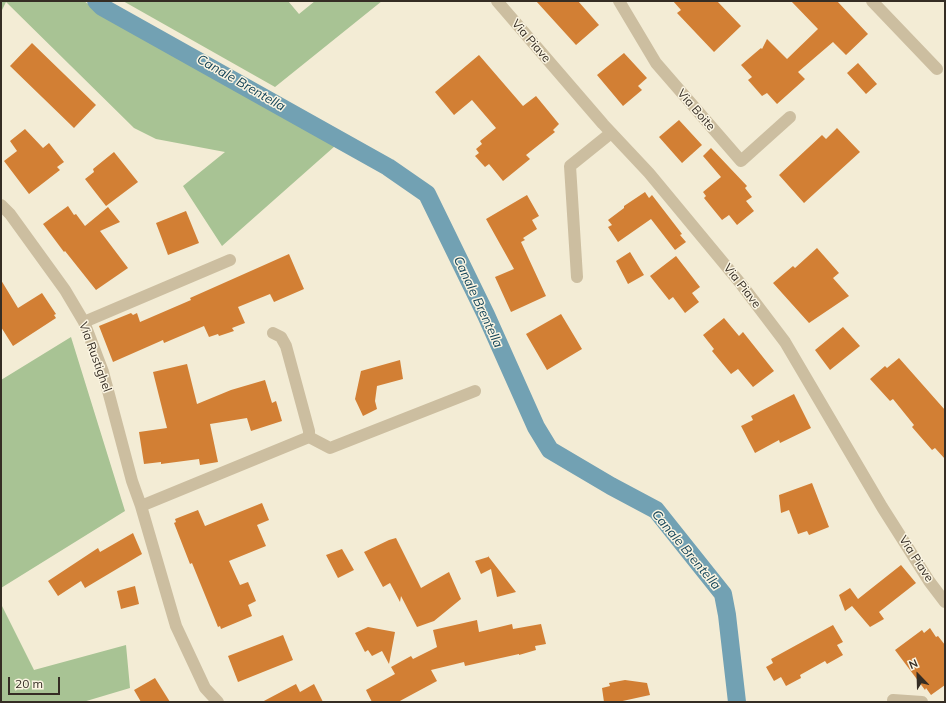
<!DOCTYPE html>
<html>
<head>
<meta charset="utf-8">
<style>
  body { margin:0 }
  #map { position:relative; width:946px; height:703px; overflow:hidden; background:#f3ecd5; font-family:Mulish,sans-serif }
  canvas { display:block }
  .frame { position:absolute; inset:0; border:2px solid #352d24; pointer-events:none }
  .north { position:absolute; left:898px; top:655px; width:40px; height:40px; -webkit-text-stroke:3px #fbf5e2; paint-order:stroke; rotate:337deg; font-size:11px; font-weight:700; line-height:16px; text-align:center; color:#352d24 }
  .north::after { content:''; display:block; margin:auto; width:14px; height:18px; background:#352d24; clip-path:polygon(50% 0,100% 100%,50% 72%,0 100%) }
  .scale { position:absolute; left:8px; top:677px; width:52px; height:18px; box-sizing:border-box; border:2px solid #352d24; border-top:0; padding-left:5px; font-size:12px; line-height:14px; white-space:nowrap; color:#352d24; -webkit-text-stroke:3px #fbf5e2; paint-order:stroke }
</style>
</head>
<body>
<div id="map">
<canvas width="946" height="703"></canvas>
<div class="frame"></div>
<div class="north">N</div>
<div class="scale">20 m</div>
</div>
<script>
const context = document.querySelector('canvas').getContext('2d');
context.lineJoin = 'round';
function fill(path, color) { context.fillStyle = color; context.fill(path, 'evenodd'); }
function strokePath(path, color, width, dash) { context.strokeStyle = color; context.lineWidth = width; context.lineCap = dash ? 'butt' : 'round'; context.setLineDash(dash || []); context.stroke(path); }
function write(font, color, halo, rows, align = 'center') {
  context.font = font + ' Mulish,sans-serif'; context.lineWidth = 3; context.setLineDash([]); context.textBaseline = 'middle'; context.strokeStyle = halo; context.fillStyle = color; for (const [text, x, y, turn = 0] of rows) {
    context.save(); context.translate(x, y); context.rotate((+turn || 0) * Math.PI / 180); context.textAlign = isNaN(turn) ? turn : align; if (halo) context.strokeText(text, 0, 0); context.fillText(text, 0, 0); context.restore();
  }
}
fill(new Path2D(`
  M1,1h83l23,17 228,128 -113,100 -39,-60 42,-34 -69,-13 -22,-11 -128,-126 -5,10z
  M123,1h165l11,13 16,-13h67l-107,86z
  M71,337l54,174 -124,77v-208z
  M1,604l33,66 92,-25 4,43 -47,14h-82z`), '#a8c394');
strokePath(new Path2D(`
  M96,1l6,6 286,160 39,27 59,121 50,112 14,23 61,36 45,24 67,84 4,21 10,87`), '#72a1b3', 18);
fill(new Path2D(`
  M536,1h42l21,24 -23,20z
  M673,1h44l24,25 -27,26 -37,-39 4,-3z
  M791,1h46l31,33 -22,21 -13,-13 -35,30 7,7 -28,25 -10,-11 -5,3 -14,-16 4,-3 -11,-12 20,-17 1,1 5,-10 20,20 31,-30z
  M32,43l64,62 -22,23 -64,-62z
  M624,53l23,25 -9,8 4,4 -19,16 -26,-31z
  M479,55l44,51 13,-10 23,28 -6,6 2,2 -29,23 4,4 -27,22 -14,-17 -4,3 -10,-11 4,-3 -3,-4 6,-5 -2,-3 16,-13 -24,-28 -18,15 -19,-23z
  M858,63l19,21 -11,10 -19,-21z
  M679,120l23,25 -20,18 -23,-26z
  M837,128l23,24 -56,51 -25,-28 43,-40 4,4z
  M25,129l18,19 6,-5 15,19 -7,5 3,3 -31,24 -25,-33 13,-10 -7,-10z
  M711,148l36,38 -2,2 7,9 -6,4 8,10 -17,14 -8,-10 -7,5 -18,-22 2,-2 -3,-4 18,-15 -18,-21z
  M114,152l24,30 -32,24 -21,-27 9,-7 -1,-3z
  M645,192l4,6 3,-3 30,39 -2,1 6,7 -11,8 -24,-31 -33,23 -10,-15 4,-2 -4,-5 16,-12v-2z
  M527,195l12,21 -7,4 5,9 -14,9 2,2 -4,2 25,54 -35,16 -16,-35 19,-8 -28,-50z
  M68,206l6,9 2,-1 9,12 23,-19 12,15 -20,9 28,37 -32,22 -31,-39 -1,1 -21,-28z
  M186,211l13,32 -31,12 -12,-32z
  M817,248l22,25 -6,5 16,18 -40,27 -36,-40 20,-17 2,2z
  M630,252l14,23 -16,9 -12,-23z
  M289,254l15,35 -30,13 -4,-8 -32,13 7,16 -13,5 2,3 -15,5 -1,-2 -9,3 -5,-11 -40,17 -1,-3 -50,22 -14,-36 32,-13 2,2 4,-2 3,9 51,-22 -1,-2z
  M676,256l24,31 -8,6 7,9 -14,11 -12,-16 -4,3 -19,-24z
  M1,280l17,28 24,-15 14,21 -2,1 2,3 -43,28 -12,-19z
  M561,314l21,35 -35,21 -21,-36z
  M724,318l15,18 4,-4 31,39 -21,16 -15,-18 -7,5 -19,-23 2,-2 -11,-14z
  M843,327l17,19 -30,24 -15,-20z
  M899,358l46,52v49l-10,-11 -3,2 -20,-23 2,-2 -21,-26 -3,2 -20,-22 15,-13 2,2z
  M400,360l3,19 -26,7 -2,15 2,8 -14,7 -8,-17 6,-28z
  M187,364l10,40 34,-14 34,-10 7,23 4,-2 6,20 -31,10 -4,-13 -37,6 8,38 -18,3 -1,-6 -38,5v-2l-17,2 -5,-32 28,-4 -14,-56z
  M794,394l17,34 -31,15 -1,-3 -24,13 -14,-27 12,-6 -2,-4z
  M812,483l17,44 -20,8 -2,-4 -9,3 -9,-24 -8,3 -2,-18z
  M262,503l7,17 -12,5 9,21 -37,15 11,24 8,-3 8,19 -8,4 4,11 -31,13 -1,-3 -2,1 -26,-64 -2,1 -16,-41 2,-1 -1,-3 23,-9 7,16z
  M133,533l9,21 -57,34 -4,-7 -23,15 -10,-15 50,-33 2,4z
  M396,538l25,50 28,-16 12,27 -27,22 -17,6 -16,-31 -1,6 -10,-19 -7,4 -19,-35 25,-12z
  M342,549l12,21 -16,8 -12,-23z
  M488,557v-1l28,36 -19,5 -6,-28 -10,5 -6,-13z
  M901,565l15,18 -37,29 5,7 -14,8 -18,-21 -7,5 -6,-16 11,-7 8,11z
  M135,586l4,18 -18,5 -4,-18z
  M477,620l2,12 33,-8 1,5 28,-5 5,20 -11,2 1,4 -17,5v-1l-54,12 -1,-4 -33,8 6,11 -39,21h-26l-6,-12 29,-16 -4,-7 20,-11 2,3 24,-12 -4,-17z
  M833,625l10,17 -6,3 6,10 -16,9 -2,-3 -25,14 1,3 -15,8 -5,-9 -7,4 -8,-14 7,-4 -2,-4z
  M368,627l27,5 -6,32 -7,-13 -10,5 -4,-6 -3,2 -10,-19z
  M930,628l6,9 2,-1 7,9v40l-14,10 -5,-7 -1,2 -30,-40 27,-20 2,3z
  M283,635l10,25 -55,22 -10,-26z
  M155,678l15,24h-29l-7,-12z
  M625,680l22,3 3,12 -32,7h-14l-2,-14 8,-2 -1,-3z
  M296,684l4,8 14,-8 9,18h-61z`), '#d27f34');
strokePath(new Path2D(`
  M497,1l106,123 46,49 92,111 44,58 97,165 47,74 16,21
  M619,1l37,62 85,98 49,-44
  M872,1l65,68
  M1,205l9,9 55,76 19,32 19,50 29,109 9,25 35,120 29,62 13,14
  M577,277l-7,-111 41,-33
  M84,322l146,-62
  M309,437l21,11 145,-57
  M141,506l168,-69v-6l-23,-85 -5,-9 -8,-4
  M893,700l29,2`), '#ccbea0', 12);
write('12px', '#352d24', '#fbf5e2', [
  ["Via Piave",531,41,49],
  ["Via Boite",696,110,49],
  ["Via Piave",742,286,52],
  ["Via Rustighel",95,357,70],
  ["Via Piave",916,559,57]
]);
write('italic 13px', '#16465a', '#fbf5e2', [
  ["Canale Brentella",241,83,30],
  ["Canale Brentella",478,302,65],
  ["Canale Brentella",686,550,50]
]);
</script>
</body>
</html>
